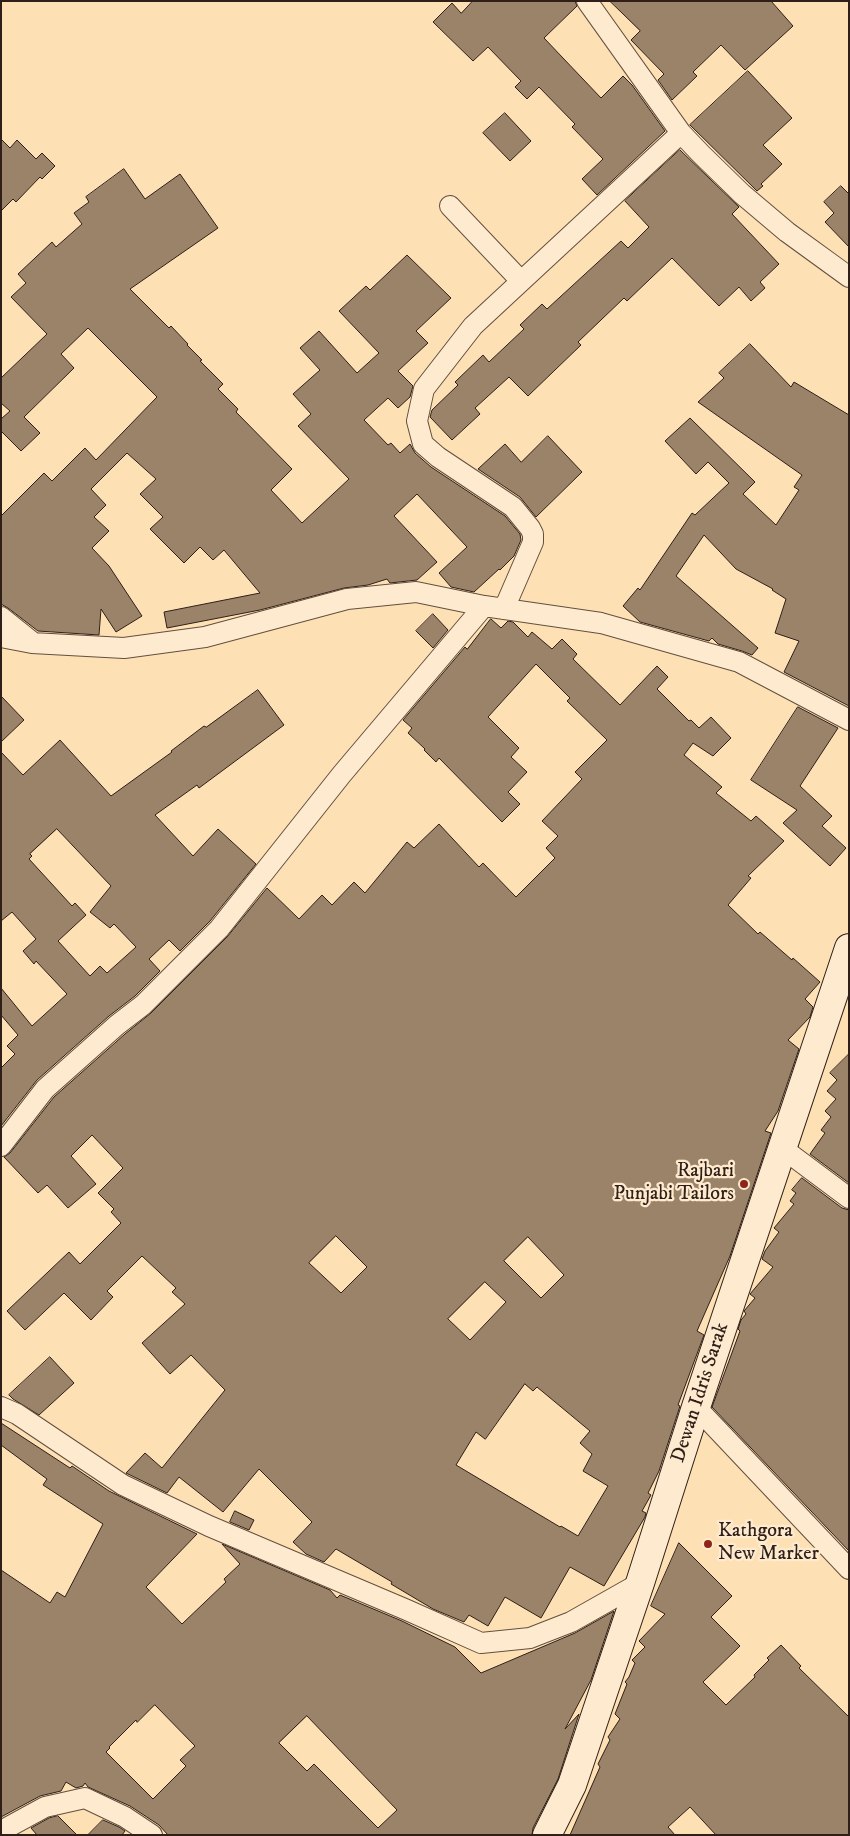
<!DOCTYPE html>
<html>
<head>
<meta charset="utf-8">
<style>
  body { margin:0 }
  #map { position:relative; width:850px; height:1836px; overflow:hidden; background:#fee0b5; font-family:"IM FELL DW Pica",serif }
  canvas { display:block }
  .frame { position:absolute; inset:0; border:2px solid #2f1f18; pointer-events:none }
</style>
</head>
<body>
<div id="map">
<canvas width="850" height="1836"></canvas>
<div class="frame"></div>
</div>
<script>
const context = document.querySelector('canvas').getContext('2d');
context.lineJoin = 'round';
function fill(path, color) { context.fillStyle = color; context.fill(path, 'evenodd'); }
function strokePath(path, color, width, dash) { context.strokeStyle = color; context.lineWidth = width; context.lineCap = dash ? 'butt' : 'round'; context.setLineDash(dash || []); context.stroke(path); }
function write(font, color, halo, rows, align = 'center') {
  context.font = font + ' "IM FELL DW Pica",serif'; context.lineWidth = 4.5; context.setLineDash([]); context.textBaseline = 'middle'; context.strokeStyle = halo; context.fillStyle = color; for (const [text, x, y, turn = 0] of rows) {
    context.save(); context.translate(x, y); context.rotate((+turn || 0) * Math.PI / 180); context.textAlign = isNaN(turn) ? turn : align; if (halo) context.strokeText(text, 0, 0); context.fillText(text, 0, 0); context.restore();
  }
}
const building = new Path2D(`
  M473,1h102l2,5 -33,32 57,60 22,-22 9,9 33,46 -68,64 -15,-16 21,-20 -31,-32 3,-3 -36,-37 -12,12 -12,-12 6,-6 -33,-34 -15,14 -40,-39 19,-19 9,10z
  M610,1h161l22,25 -48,44 -24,-25 -28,27 4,4 -25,24 -14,-20 6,-6 -33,-34 9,-9z
  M748,71l44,47 -29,27 19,19 -21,20 2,2 -6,5 -67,-66z
  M505,113l26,28 -21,20 -27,-28z
  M1,139l9,9 7,-8 19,19 6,-6 13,13 -13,13 -2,-2 -24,25 -3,-3 -12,12z
  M680,150l59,57 -7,7 47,50 -19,18 5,6 -14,13 -12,-14 -20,19 -47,-48 -45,43 -3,-3 -46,44 3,3 -53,51 -19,-19 -34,31 5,6 -28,26 -22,-23 2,-7 26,-25 -3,-3 28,-27 6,7 35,-33 -4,-4 22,-21 5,5 74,-68 7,7 21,-21 -24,-26z
  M124,169l21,30 35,-25 38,54 -88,61 39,39 2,-2 17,18 -1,1 15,15 -2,1 23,23 -5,5 20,20 -2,3 56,57 -21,21 31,33 47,-44 -51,-53 13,-12 -18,-20 27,-24 -20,-22 19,-17 38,42 22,-20 -40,-42 27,-25 4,4 37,-35 44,43 -35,33 12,12 -30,28 15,15 -3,11 -12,11 -10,-10 -24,22 24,25 3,-2 9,10 10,-9 5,9 16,14 74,49 15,18 1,6 -7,16 -14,14 -1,-1 -25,23 -23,-5 -12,-14 28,-26 -50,-53 -23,22 43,46 -20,18 -27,3 -3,-4 -19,6 -24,3 -84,22 -93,18 -3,-16 96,-19 -36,-43 -11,10 -13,-13 -16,16 -34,-34 13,-12 -23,-23 16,-15 -29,-26 -36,36 15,16 -12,12 15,14 -17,17 17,18 33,50 -26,16 -15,-23 -2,26 -61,-4 -30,-23 -7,-4v-88l43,-43 8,8 33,-33 11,12 61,-63 -69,-69 -27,26 13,14 -50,49 16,16 -19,18 -20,-20v-12l9,-8 -9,-8v-25l46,-44 -36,-37 15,-14 -8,-9 34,-32 4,5 26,-23 -8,-11 15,-11 -3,-5z
  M841,186l8,8v53l-24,-25 9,-9 -10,-11z
  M750,344l41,43 3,-5 55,33v291l-65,-34 15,-31 -24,-8 11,-34 -14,-9 1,-1 -37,-20 -32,-34 -28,41 82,72 -6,7 -10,-4 -24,-7 -6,-6 -3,3 -69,-19 -17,-16 15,-18 2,2 52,-77 3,2 34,-32 -21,-21 -12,12 -31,-33 25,-23 65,64 -12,12 33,31 23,-35 -5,-3 8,-12 -104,-73 26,-24 -5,-5z
  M548,436l34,36 -46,45 -16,-20 -42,-28 27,-25 16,18z
  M433,614l15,16 -15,18 -17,-17z
  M491,619l10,9 7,-7 5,1 15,15 4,-5 20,17 10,-10 15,15 -4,5 47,46 37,-39 11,11 -11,12 32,32 2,-1 8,8 12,-11 20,21 -18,18 -20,-13 -9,12 38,32 -6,6 35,28 5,-5 28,25 -36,35 3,2 -23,27 30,29 2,-2 32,28 1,-2 27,24 -15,17 8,8 -3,10 -22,23 11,9 -21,62 -13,20 6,2 -41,123 -33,75 7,4 -26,70 2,1 -21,65 -11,22 3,2 -9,16 4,2 -1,4 -41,69 -34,-19 -29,51 -36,-21 -17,29 -19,-11 -5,7 -31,-13 -42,-25 1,-2 -56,-33 -12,13 -18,-8 -13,-12 19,-20 -53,-53 -36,43 -44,-35 -12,16 -41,-20 19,-20 17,15 63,-78 -34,-35 -21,19 -28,-31 43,-39 -13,-12 4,-4 -34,-32 -35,35 6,6 -22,23 -27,-27 -39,37 -18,-19 62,-59 11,12 41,-41 -10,-11 3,-3 -16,-16 25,-25 -31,-33 -21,21 25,28 -28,24 -21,-23 -9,8 -34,-36 6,-4 44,-56 71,-63 26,-21 76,-76 40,-49 32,31 23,-24 10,10 22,-23 11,11 42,-51 7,6 25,-24 40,43 4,-4 33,34 39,-39 -9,-10 12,-12 -16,-15 40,-42 -7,-7 32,-32 -40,-39 3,-3 -34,-34 -48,53 31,31 -8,9 16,15 -19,20 12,12 -18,18 -63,-64 -3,4 -12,-12 1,-1 -17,-16 4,-5 -9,-8 62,-73 2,2zM336,1236l31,31 -26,26 -32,-30zM528,1237l36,38 -23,23 -37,-37zM485,1282l21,20 -36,38 -22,-21zM525,1384l8,7 4,-4 53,44 -10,12 12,11 -9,17 25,15 -30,50 -17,-10 -1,1 -104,-62 20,-33 9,7z
  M258,690l26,35 -85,63 -2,-3 -42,30 38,41 25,-27 38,35 -46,57 -30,30 -11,-11 -20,19 11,12 -25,25 -26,20 -72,64 -36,46v-58l14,-14 -8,-8 11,-11 -17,-20v-27l31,38 35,-32 -31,-33 -2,3 -11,-13 13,-12 -24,-27 -11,9v-169l22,23 37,-35 51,56 61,-44 -1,-1 33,-25 2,1zM57,829l54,57 -21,26 20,16 4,-4 22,23 -29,26 -7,-7 -10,10 -32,-35 28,-26 -11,-12 -3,3 -43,-47 3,-3 -2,-2z
  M1,696l23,24 -23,22z
  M798,707l40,21 -38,58 32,30 -10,10 24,22 -16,18 -47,-43 14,-13 -46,-30z
  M849,1054v129l-39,-29 15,-21 -4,-3 10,-13 -6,-6 11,-12 -9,-8 10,-11 -7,-7z
  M802,1178l40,30 7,2v341l-137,-144 28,-76 -2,-2 3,-9 5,-6 -2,-3 11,-13 -5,-4 23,-27 -11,-8 3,-8 14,-19 -5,-4 20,-24 -4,-3 6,-8 -4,-3z
  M50,1357l24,26 -35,32 -26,-16 -4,-4z
  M1,1423l69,45 2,-2 37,25 88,43 -51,53 36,37 44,-42 -2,-3 16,-15 -18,-20 108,46 7,8 3,-3 62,26 53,26 26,26 94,-40 39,-22 -23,69 -26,49 14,-15 -21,65 -25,49 -1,7h-364l-9,-10 -29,-19 -42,-19 -3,-4 -2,3 -7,2 -10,-6 -5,9 -21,5 -39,21v-247l49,33 7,-11 8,5 38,-73 -60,-39 4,-6 -46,-34zM155,1705l40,41 -15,14 6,6 -33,33 -47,-47 4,-4 -1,-1 27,-27 1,2zM307,1716l90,94 -19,18 -64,-64 -7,7 -28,-28z
  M235,1511l19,9 -5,10 -19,-8z
  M679,1543l53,53 -21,21 29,29 -37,36 23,23 29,-28 -1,-2 15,-15 -2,-2 14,-13 20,21 -2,2 50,49v118h-133l-26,-28 -22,20 7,8h-105l30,-68 -2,-3 12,-24 -2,-3 12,-18 -5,-5 12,-30 -2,-2 4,-5 6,-14 -3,-3 13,-13 -6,-6 26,-27 -14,-8z
  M58,1816l19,19h-40l-6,-7 18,-10z
  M103,1820l16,7 6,4 -3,4h-34z`);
fill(building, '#9b836a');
strokePath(building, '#2f1f18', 1);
const minor = new Path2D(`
  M587,1l94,132 20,21 41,40 45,38 62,45
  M450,206l71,75
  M504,609l29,-67v-8l-3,-6 -17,-21 -75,-50 -15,-13 -6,-23 7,-32 49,-63 208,-193
  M1,617l30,24
  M1,637l31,6 92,5 81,-11 142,-38 69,-7 68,14 117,17 138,39 110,58
  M1,1146l44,-57 72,-64 26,-20 76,-76 123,-155 142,-168
  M782,1148l67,50
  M1,1407l16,7 106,71 86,41 198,84 74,33 49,-5 41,-16 69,-39
  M696,1407l153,162
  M1,1831l44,-24 40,-9 40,19 27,18`);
const secondary = new Path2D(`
  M547,1835l25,-50 68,-202 56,-176 153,-459`);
strokePath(minor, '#634f3f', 22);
strokePath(secondary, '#2f1f18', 30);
strokePath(minor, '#feebcf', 20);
strokePath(secondary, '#feebcf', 28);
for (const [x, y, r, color] of [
  [744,1184,5,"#8f2418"],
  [708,1544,5,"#8f2418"]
]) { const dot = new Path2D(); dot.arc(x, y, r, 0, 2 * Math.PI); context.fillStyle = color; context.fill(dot); strokePath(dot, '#feebcf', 2); }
write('20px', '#2f1f18', '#feebcf', [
  ["Rajbari",734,1172],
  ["Punjabi Tailors",734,1195],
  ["Kathgora",718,1532,"left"],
  ["New Marker",718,1555,"left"]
], 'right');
write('20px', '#2f1f18', '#feebcf', [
  ["Dewan Idris Sarak",701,1393,-72]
]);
</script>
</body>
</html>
